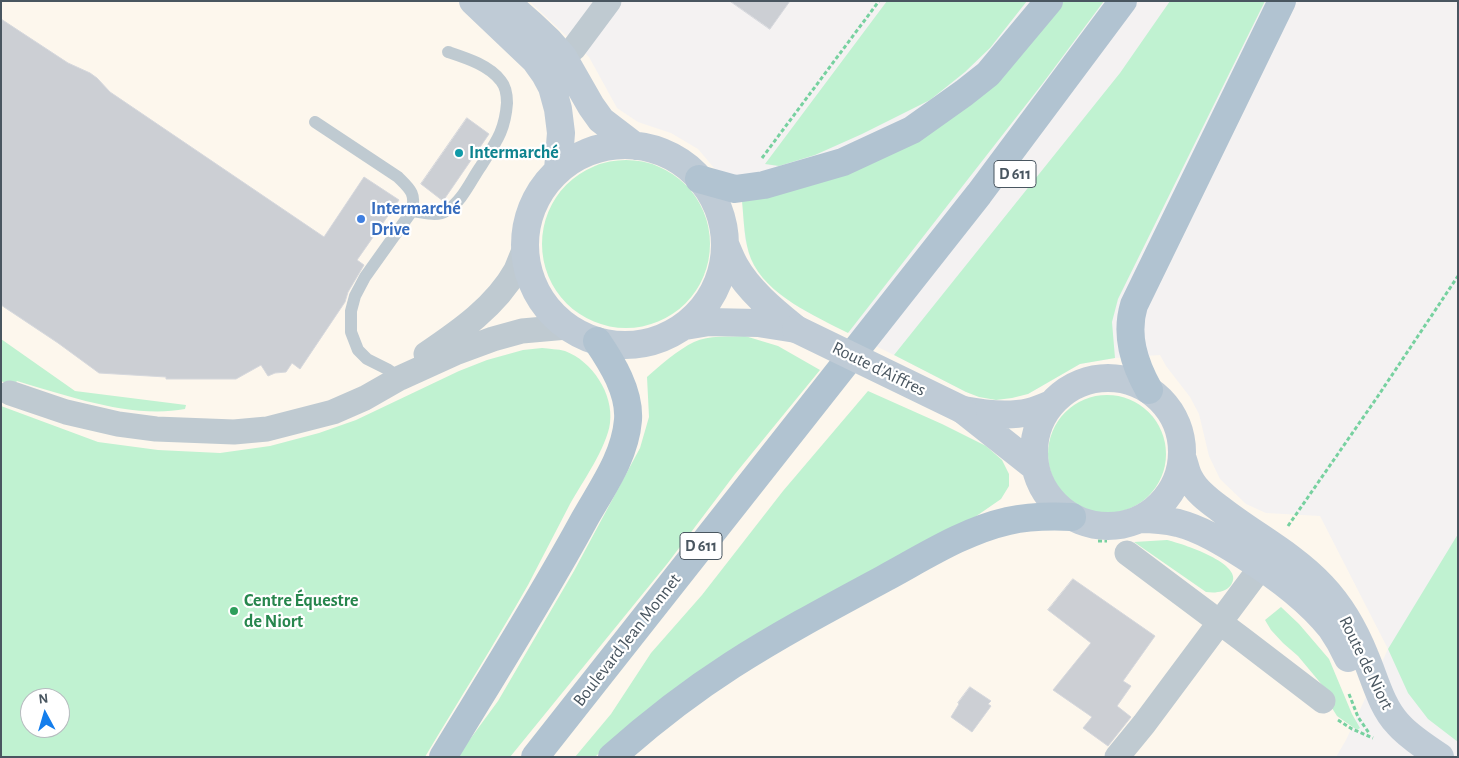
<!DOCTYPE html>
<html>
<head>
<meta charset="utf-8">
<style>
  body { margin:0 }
  #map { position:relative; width:1459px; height:758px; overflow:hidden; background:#f4f2f2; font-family:"Alegreya Sans",sans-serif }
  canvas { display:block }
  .frame { position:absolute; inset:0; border:2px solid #495660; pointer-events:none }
  .north { position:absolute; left:20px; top:688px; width:50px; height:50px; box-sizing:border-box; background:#fff; border:1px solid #b6bbbf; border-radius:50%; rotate:354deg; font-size:14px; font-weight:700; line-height:20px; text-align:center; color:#495660 }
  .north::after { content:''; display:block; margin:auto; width:18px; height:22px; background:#147eec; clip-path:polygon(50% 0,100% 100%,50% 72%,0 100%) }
</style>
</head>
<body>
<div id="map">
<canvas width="1459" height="758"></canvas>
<div class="frame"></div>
<div class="north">N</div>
</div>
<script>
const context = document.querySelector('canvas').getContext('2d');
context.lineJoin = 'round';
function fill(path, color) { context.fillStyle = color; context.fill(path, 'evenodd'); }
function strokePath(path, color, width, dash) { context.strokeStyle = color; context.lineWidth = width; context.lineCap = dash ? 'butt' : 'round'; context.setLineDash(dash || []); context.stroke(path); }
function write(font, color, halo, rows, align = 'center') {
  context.font = font + ' "Alegreya Sans",sans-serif'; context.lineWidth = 4.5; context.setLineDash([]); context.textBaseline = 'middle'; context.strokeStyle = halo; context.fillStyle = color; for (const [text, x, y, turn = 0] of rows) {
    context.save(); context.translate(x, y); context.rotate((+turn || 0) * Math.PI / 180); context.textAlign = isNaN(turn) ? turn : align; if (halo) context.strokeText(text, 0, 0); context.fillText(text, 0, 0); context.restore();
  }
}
fill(new Path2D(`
  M1,1h528l60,56 28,51 21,14 33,11 27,16 44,52 3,39 7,20 9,15 21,21 23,15 89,44 72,37 62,2 52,-30 35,-6 45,-3 6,11 24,31 9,17 10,42 11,23 26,25 20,9 54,3 68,133 -42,91 -10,17h-1335zM30,698h30v30h-30z`), '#fdf7ed');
fill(new Path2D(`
  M887,1h140l-37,47 -25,24 -35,28 -68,34 -47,21 -36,11 -14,-2z
  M1058,1h46l-61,82 -195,250c-33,-17 -82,-38 -97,-74 -7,-18 -7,-38 -9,-58 35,-6 68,-15 101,-27z
  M1170,1h95l-147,298 -6,23 3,36 -35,6 -52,30 -16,4 -16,2 -17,-3 -13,-5 -72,-37 226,-282z
  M542 244a84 84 0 1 1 168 0a84 84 0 1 1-168 0Z
  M745,336l33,10 42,24 -85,104 -68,90 -157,193h-53l41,-56 76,-130 66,-123 9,-31 -2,-40c12,-11 32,-28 47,-35 15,-7 35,-5 51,-6z
  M1,339l74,52 111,14 -1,4c-53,10 -117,-13 -168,-28l-4,5 -12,-5z
  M542,348c7,1 16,1 23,3 27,10 49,43 45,72 -3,24 -28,60 -40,81 -14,27 -28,54 -42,81 -33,58 -69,115 -103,172h-424v-351l97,36 60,8 62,3 50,-7 49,-13 37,-13 103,-49 28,-11 36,-10zM30,698h30v30h-30z
  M868,391l74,33 44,22 16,14 7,14v12l-8,13 -26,18 -354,216 -26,24h-20l36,-43 40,-61 51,-58 81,-104z
  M1048 454a59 59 0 1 1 118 0a59 59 0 1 1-118 0Z
  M1458,534v208l-30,-23 -20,-26 -20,-44z
  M1167,540c13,3 80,24 64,45 -6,8 -17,8 -25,7l-72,-50z
  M1281,607l18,17 30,35 23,55 8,14 -3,2 -20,-14 -5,-8 -9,-22 -25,-30 -15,-13 -12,-13 -6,-10z`), '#c0f2d1');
const building = new Path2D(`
  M730,1h60l-20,28z
  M1,19l67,44 22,10 7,5 13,14 214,145 40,-60 35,23 -42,60 7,5 -16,27 -3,10 -45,67 -8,-6 -6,9 -11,1 -7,3 -7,-11 -25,14h-70v-2l-67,-4 -41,-30 -57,-38z
  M467,118l22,16 -46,67 -22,-17z
  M1073,579l82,57 -32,45 8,5 -14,20 14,11 -23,29 -25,-18 9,-11 -39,-27 38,-47 -43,-33z
  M970,687l21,14 -3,3 3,2 -19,26 -21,-15 8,-13 -1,-1z`);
fill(building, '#cccfd4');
strokePath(building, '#d6d8dd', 1);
strokePath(new Path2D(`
  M762,158l117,-157
  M1288,526l90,-130 80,-120
  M1098,541h9
  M1349,694l9,23 11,16
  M1338,720l14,9 21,9`), '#77d1a0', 3, [4, 2.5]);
strokePath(new Path2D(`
  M315,122l83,55c12,12 18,16 14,34l-47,66 -10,19 -4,15v21l7,18 9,9 20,10 13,9
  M412,211c11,1 25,6 34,0 16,-9 25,-31 35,-45 15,-24 24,-35 26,-63 0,-8 -1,-16 -6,-22 -12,-16 -35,-23 -53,-29`), '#bfcad1', 12);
strokePath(new Path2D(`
  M563,57l11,-9 35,-47
  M426,354c34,-23 70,-48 90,-84 3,-7 6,-15 9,-22
  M10,393l56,19 52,12 38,5 78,3 33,-3 66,-17 32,-14 35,-20 55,-25 38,-14 29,-8 45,-4
  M1127,553l115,86 81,62
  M1117,757l27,-33 117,-157`), '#bfcad1', 25);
strokePath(new Path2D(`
  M473,1l62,59 10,14 7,13 6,22 3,24 -3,37
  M505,1l26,23 18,17 14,16 28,49 10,14 34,26
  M525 245a100 100 0 1 1 200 0a100 100 0 1 1-200 0Z
  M725,244c3,7 6,15 10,22 14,25 39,45 61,63
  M685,326l24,-4 49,1 38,6
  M1034 452a74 74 0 1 1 148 0a74 74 0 1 1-148 0Z
  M963,410l72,57
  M963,410c21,4 45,7 66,2 8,-2 15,-5 22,-8
  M1182,457c3,7 4,16 8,22 6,12 18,21 29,29 34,27 73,46 103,78 19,20 33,45 43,70 10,23 16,50 33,68 11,13 28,23 42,33
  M1140,519c12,0 25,1 38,4 23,6 44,19 65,32 32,20 64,43 88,73 7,10 12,19 17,30`), '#bfcbd6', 28);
strokePath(new Path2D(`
  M699,179l36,10 29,-4 79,-23 69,-32 52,-37 24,-19 61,-73
  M1149,390c-15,-27 -24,-55 -15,-85l148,-304
  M443,757c48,-79 97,-156 141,-237 18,-32 41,-63 44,-100 2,-28 -16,-57 -31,-79
  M535,757l444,-563 144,-193
  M612,757c38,-34 78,-65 120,-92 50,-32 101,-59 153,-87 39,-21 79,-47 123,-57 22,-5 43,-5 64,-4`), '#b1c3d1', 28);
strokePath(new Path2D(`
  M796,329l167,81`), '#bfcbd6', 28);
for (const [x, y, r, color] of [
  [459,153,5,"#0f9aa8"],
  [361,219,5,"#3f7fe0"],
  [234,611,5,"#2e9e5b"]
]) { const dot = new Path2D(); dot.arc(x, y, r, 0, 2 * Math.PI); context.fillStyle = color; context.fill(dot); strokePath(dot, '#fff', 2); }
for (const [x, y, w] of [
  [1015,174,42],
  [701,546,42]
]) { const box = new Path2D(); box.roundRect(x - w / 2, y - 13.5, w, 27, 4); context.fillStyle = '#fff'; context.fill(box); strokePath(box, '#495660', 1); }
write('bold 16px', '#495660', null, [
  ["D 611",1015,174],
  ["D 611",701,546]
]);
write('bold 18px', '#0d838f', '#fff', [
  ["Intermarché",469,153]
], 'left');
write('bold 18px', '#366cbe', '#fff', [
  ["Intermarché",371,209],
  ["Drive",371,230]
], 'left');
write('18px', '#495660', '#fff', [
  ["Route d'Aiffres",879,369,26],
  ["Boulevard Jean Monnet",627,640,-52],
  ["Route de Niort",1366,663,64]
]);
write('bold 18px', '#27864d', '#fff', [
  ["Centre Équestre",244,601],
  ["de Niort",244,622]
], 'left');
</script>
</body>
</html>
